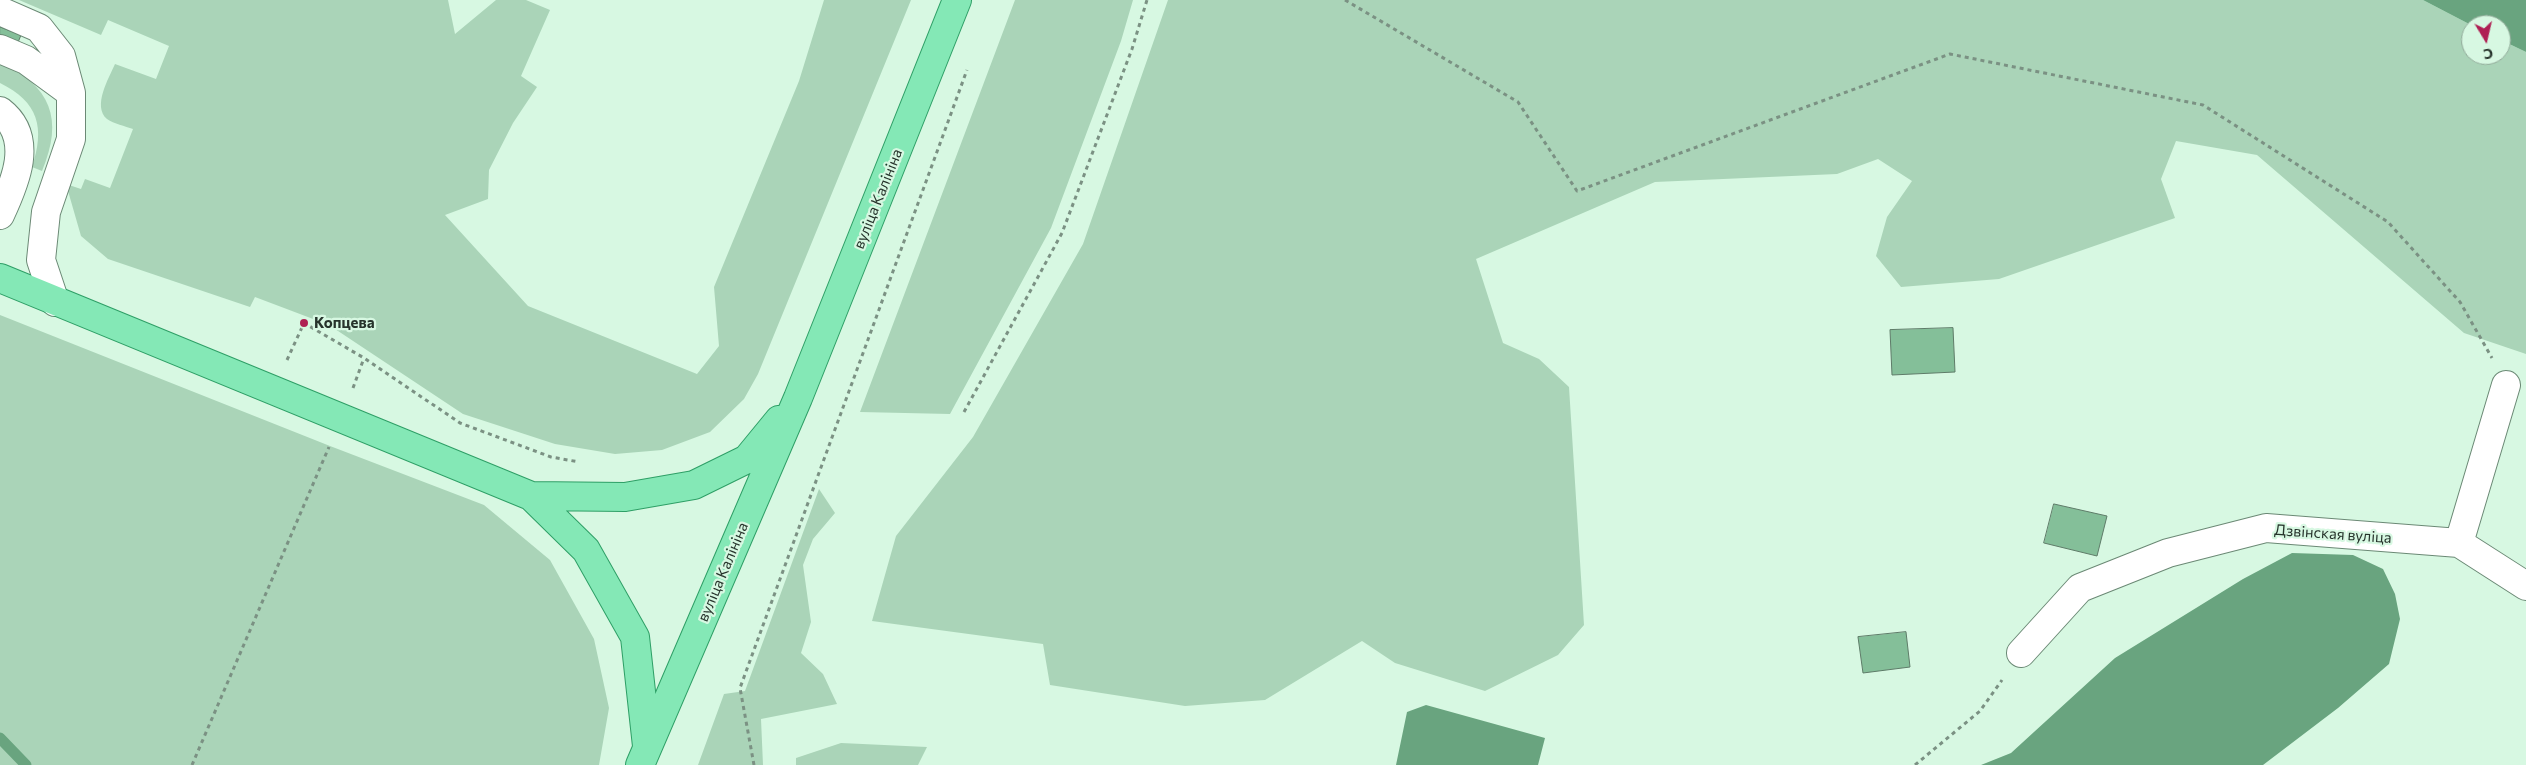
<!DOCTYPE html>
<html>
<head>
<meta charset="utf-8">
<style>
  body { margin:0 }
  #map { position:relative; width:2526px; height:765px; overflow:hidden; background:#d7f8e2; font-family:Commissioner,sans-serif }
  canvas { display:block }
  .north { position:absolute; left:2461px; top:15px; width:50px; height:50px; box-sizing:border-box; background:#d7f8e2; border:1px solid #91aa99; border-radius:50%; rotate:171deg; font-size:14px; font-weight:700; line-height:20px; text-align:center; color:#27342c }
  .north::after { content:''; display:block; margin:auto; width:18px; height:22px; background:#af2054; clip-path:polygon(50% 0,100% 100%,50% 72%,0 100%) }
</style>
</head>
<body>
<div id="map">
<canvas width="2526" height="765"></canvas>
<div class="north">С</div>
</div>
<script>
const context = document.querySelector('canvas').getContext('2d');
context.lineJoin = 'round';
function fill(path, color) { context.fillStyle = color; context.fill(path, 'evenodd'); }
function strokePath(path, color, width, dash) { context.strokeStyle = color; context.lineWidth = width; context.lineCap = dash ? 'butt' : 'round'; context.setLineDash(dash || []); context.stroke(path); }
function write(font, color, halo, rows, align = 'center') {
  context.font = font + ' Commissioner,sans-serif'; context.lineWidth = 4.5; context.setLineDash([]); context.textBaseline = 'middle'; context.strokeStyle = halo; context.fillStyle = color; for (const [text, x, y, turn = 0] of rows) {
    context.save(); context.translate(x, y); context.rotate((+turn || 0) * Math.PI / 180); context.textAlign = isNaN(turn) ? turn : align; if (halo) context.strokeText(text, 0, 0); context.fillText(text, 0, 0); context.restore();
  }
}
fill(new Path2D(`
  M19,0h429l7,34 41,-34h30l24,10 -29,66 16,11 -24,36 -24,47 -1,29 -43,16 83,91 169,68 22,-28 -5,-59 85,-206 25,-81h87l-153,374 -14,25 -34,33 -48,18 -47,4 -60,-10 -92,-30 -134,-89 -74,-28 -5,10 -142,-48 -27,-23 -15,-52 15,5 4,-10 25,9 23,-59c-8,-3 -19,-5 -26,-10 -15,-13 2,-41 8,-55l41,15 13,-33 -61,-26 -7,15z
  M1015,0h118l-12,41 -70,187 -101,186 -90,-2z
  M1168,0h1255l48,25v30h30v-15l25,12v302l-62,-21 -207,-178 -81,-14 -15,38 14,39 -176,61 -98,8 -25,-31 11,-39 25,-36 -34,-22 -41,15 -182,8 -179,77 27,84 36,16 30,28 15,238 -26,30 -73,36 -90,-28 -33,-22 -97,59 -80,6 -135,-21 -7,-41 -171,-23 24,-85 77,-99 110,-193z
  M0,62c51,24 64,57 42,109l-10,-4c13,-39 7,-65 -32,-84z
  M0,315l330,131 154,59 66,55 44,79 15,69 -10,57h-599z
  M819,489l16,24 -22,26 -10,26 8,57 -10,31 22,21 14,30 -76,15 2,46h-65l26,-71 21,-3z
  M841,743l86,4 -9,18h-122v-7z`), '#aad4b8');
fill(new Path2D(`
  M2423,0h103v52l-25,-12v-15h-30z
  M2292,553l61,2 30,14 12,25 5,25 -11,45 -51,44 -75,57h-282l30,-12 104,-95 128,-79z
  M1426,705l119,33 -7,27h-142l11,-53z`), '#69a47f');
strokePath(new Path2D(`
  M0,738l26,27`), '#69a47f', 11);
const building = new Path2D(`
  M0,27l21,8 -4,10 -17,-7z
  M1953,328l2,44 -63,3 -2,-45z
  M2054,504l53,12 -10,40 -53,-13z
  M1906,632l4,35 -47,6 -5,-36z`);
fill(building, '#84bf99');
strokePath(building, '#5e7b68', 1);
const minor = new Path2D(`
  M0,11l39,17 22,28 10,37v46l-25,73 -5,48 14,42
  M0,49l26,11 45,33
  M0,111c35,27 15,72 0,104
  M2459,543l47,-158
  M2021,653l59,-65 88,-35 98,-25 193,15 67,43`);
const major = new Path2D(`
  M0,278l531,218 55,54 49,87 12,109
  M531,496l94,1 69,-12 53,-26 32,-39
  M640,765l158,-367 159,-398`);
strokePath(minor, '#6b8975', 30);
strokePath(major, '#2e9f66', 30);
strokePath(new Path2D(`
  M1345,0l173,102 59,89 373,-137 253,51 185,117 72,80 32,56
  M287,360l17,-37 60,35 96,65 91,34 28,5
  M353,388l11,-30
  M964,412l98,-179 70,-184 15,-49
  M192,765l137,-318
  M754,765l-14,-77 227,-618
  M1915,765l65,-54 22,-31`), '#7b9183', 3, [4, 4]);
strokePath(minor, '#fff', 28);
strokePath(major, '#84e8b6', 28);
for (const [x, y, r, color] of [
  [304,323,5,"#af2054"]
]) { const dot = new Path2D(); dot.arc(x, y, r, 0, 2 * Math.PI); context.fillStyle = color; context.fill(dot); strokePath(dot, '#d7f8e2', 2); }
write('15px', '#27342c', '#d7f8e2', [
  ["вуліца Калініна",878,199,-68],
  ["Дзвінская вуліца",2333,534,4],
  ["вуліца Калініна",723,572,-67]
]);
write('bold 15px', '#27342c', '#d7f8e2', [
  ["Копцева",314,323]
], 'left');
</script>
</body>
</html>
